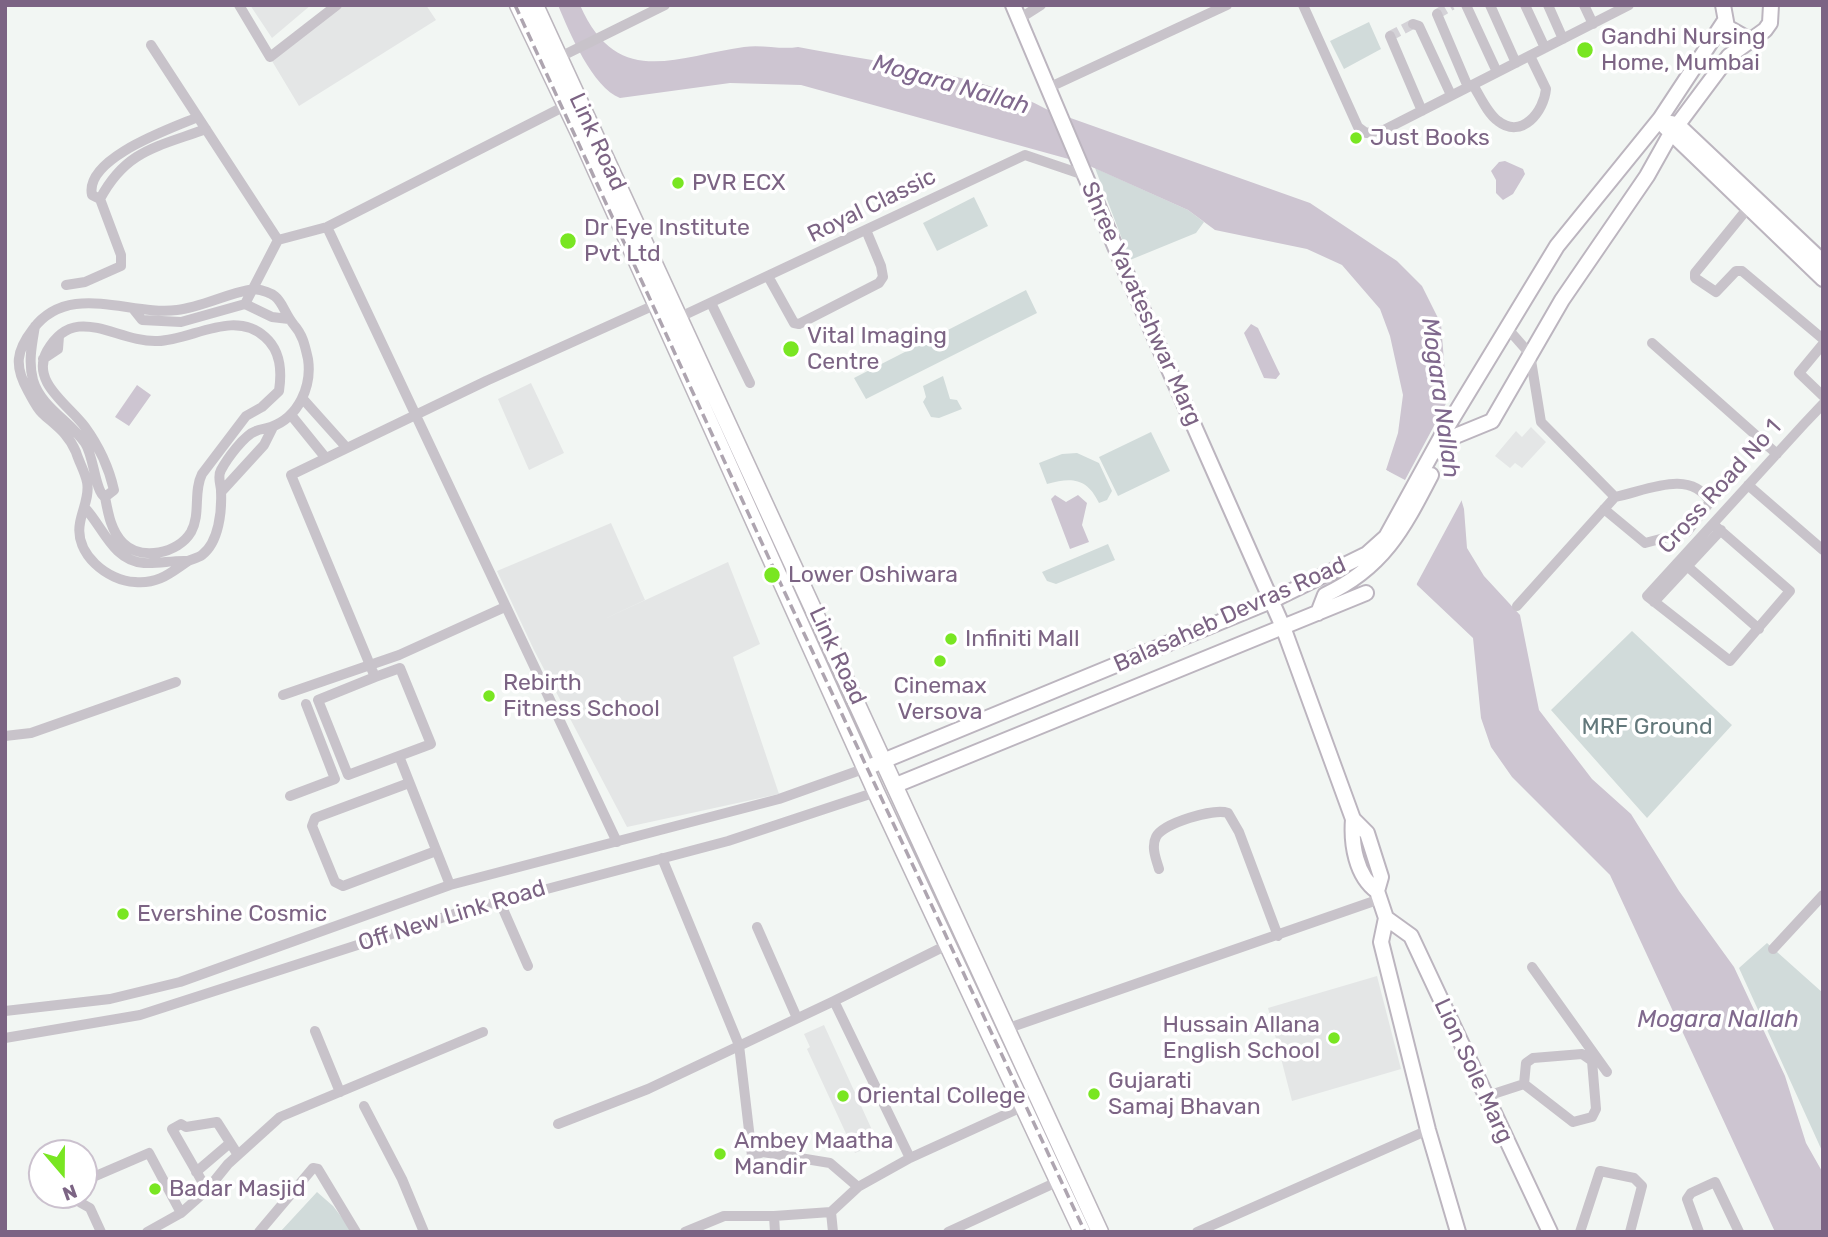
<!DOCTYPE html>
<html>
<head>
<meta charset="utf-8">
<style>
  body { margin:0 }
  #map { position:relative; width:1828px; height:1237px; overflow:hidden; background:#f2f6f3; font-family:Rubik,sans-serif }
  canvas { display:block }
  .frame { position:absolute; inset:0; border:7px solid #7c6484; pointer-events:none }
  .north { position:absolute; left:28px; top:1139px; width:70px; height:70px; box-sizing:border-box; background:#fff; border:2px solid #cbc1ce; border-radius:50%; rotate:160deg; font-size:19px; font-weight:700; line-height:28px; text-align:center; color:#7c6484 }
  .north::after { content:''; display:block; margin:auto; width:24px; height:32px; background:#79e622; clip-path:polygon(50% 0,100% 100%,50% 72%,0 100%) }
</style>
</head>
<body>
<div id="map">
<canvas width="1828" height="1237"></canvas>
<div class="frame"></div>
<div class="north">N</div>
</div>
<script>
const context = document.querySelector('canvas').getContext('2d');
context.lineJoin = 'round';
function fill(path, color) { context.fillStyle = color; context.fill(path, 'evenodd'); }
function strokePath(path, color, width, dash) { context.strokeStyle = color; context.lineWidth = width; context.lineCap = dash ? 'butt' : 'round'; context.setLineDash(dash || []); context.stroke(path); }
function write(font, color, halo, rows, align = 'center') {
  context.font = font + ' Rubik,sans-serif'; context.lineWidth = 7; context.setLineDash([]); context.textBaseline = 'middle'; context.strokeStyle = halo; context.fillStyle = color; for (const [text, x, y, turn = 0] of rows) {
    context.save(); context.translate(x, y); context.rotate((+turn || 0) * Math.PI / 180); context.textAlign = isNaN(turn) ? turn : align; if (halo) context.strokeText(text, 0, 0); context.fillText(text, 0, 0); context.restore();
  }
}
fill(new Path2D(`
  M250,5h61l-39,33z
  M344,5h82l10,15 -137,86 -27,-45z
  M531,383l33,70 -35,17 -31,-71z
  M1531,427l15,15 -24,26 -7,-5 -5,5 -15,-12 21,-25 6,6z
  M611,523l34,77 -45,21 128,-59 32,82 -27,13 46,137 -152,33 -93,-177 -37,-79z
  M1377,976l24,93 -109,32 -24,-93z
  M824,1025l54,118 -23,10 -48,-104 3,-2 -6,-13z`), '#e4e6e6');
fill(new Path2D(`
  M1369,22l12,27 -37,20 -14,-28z
  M1095,168l93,42 16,12 -8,11 -66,27z
  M974,197l14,29 -51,25 -14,-28z
  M1026,290l11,23 -171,86 -12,-21z
  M943,376l7,23 7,1 5,9 -23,9 -8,-1 -8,-15 3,-5 -3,-11z
  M1151,432l19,39 -52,25 -19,-39z
  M1077,453l22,10 13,28 -5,9 -8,3c-12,-25 -27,-26 -52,-19l-8,-21 23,-9z
  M1108,544l7,16 -59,24 -9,-3 -5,-9z
  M1632,631l100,94 -85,93 -96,-108z
  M1767,943l56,50v160l-84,-185z
  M317,1192l16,14 20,26h-73z`), '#d1dbda');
fill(new Path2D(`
  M558,5h22c37,84 94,52 164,42 18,-3 36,3 54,0 77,15 183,26 250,63l262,93 87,58 25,25 19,38 12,147 11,38 3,39 17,28 36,39 19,95 53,69 39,35 48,77 55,76 51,109 21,67 17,30v59h-48l-165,-357 -98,-98 -21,-30 -10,-29 -8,-80 -56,-53 -8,-18 -9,-88 -14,-9 12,-37 5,-38 -13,-59 -10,-27 -38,-44 -35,-16 -92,-19 -27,-20 -105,-47 -282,-78 -71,-2 -110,15c-27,-10 -51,-66 -62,-93z
  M1505,161l18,8 2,5 -12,20 -10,6 -7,-7v-13l-5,-9 8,-9z
  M1251,324l7,4 19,40 3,6 -4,5 -12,-1 -20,-45z
  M137,385l14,10 -22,31 -14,-9z
  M1078,495l9,8 -5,22 7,17 -19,7 -19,-50 4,-4 11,7z`), '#cdc5d1');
fill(new Path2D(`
  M1450,396l6,74 8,26 -49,91 -20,-43 -4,-34 6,-30 -13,-7 2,-3 19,10z`), '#f2f6f3');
strokePath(new Path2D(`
  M1437,14l15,-9
  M1390,36l23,-12`), '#d4d2d7', 10, [10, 5]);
const secondary = new Path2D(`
  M1013,5l112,265 158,357 70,192c-2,25 3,57 24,72
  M1723,5l4,22 21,12
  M1671,123l7,2 145,137
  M1665,127l158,152
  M1442,453l11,-16 39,-16 70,-121 85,-124 23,-41 59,-79 36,-26 5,-7 1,-18
  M1318,613l7,-18c58,-27 78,-66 106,-120
  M866,768l405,-167 96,-47 19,-17 55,-100 116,-191 103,-127 64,-97
  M896,785l470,-192
  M1353,819l14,14 14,44 -4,14 9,27
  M1386,918l25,18 139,296
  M1386,918l-5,24 47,188 30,102`);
const primary = new Path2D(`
  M518,5l61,128 297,659 206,440
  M535,5l565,1227`);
strokePath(secondary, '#bcb5bf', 18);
strokePath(primary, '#bcb6be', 19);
strokePath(new Path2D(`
  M239,5l31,52 67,-52
  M1303,5l55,122 8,6 18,-3 245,-125
  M1466,5l31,67
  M1490,5l26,58
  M1525,5l20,43
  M1548,5l15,34
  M1584,5l9,19
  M1437,14l31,73
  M1019,19l22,-14
  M1413,24l6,2 32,69
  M1390,36l32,75
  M151,45l127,195 49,-13 238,-121
  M558,58l107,-53
  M1473,85c7,11 14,28 25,36 24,19 46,-10 48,-32l-16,-33
  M1048,88l179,-83
  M198,117c-26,11 -114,41 -106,78l8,4c26,-49 57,-52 106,-70
  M1748,208l-53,65v5l21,14 20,-21h6l81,68
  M327,227l290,615
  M769,278l25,45 5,1 80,-41 4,-6 -2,-11 -15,-36
  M66,285l19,-3 36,-16v-11l-21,-56
  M254,289c30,4 25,17 40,36 9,10 11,21 14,34 4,27 -9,58 -37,68 -5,2 -11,2 -15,4 -12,4 -29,28 -35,39 -4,7 0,14 0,21 1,20 -2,51 -19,64 -4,3 -10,4 -14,6 -18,12 -29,23 -53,21 -27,-1 -61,-28 -55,-59 2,-13 10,-27 7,-41 -2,-10 -8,-20 -11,-30 -8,-19 -20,-26 -34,-39 -6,-6 -10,-15 -14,-22 -14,-25 -12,-40 5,-62 36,-48 96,-13 144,-19 26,-3 50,-17 77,-21z
  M711,303l39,80
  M245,304l33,-64
  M134,310l8,10 39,2 64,-18 27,13 17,2
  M680,317l345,-162 59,20
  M35,326c-3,18 -7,36 -2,54 8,27 37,41 52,63 9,13 10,49 20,54l9,-7c-5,-22 -16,-45 -29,-63 -16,-22 -55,-45 -38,-76 28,-50 69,-8 111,-10 34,-1 76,-32 107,-4 16,14 17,34 14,54l-17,16 -16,9 -44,58c-9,18 -1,40 -11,58 -13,22 -50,29 -68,11 -12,-12 -15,-30 -18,-46
  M1508,329l22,25 11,68 74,75 -98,109
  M1652,343l125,111
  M1823,344l-24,29 24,23
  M43,359l15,-10 1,-13
  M303,399l43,48
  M291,415l34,42
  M1748,485l75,65
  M221,492l43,-47 9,-18
  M85,508c18,19 28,53 59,55 15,1 29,-3 44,-2
  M1604,509l41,34 42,-11 23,-30c-20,-34 -64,-11 -95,-5
  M1713,524l77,67 -60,70 -83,-65 157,-172 19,-20
  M1687,566l72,63
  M1654,602l67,-72
  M375,677l-57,23 30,75 83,-31 -31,-76 -25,9 -84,-202 195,-94 173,-78
  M283,695l116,-40 106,-48
  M5,736l26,-3 145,-51
  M399,756l51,129
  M409,783l-94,35 -3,8 23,56 8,4 93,-35
  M290,796l45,-17 -29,-75
  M662,858l77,187 13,111 11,-4 67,11 28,24
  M1159,869c-3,-10 -8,-22 -3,-32 7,-14 58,-29 72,-24l11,19 39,104
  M499,900l29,66
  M757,927l40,91
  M949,944l-115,57 76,157 114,-52
  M1773,949l50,-54
  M1532,967l75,105
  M5,1011l105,-12 70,-17 270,-97 329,-86 87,-31
  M1003,1030l377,-131
  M315,1031l25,61
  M5,1038l135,-23 320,-103 268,-71 148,-49
  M1582,1054l10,7 4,48 -4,8 -19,5 -49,-38 2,-21 7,-5z
  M1484,1097l40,-13
  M364,1106l38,73 22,53
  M558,1124l90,-35 186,-88
  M196,1172l34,-29
  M84,1181l65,-28 32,60
  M207,1190l-35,-61 9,-5 5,3 31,-5 21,33
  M77,1195l4,8 9,5 11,24
  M831,1212l2,20
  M147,1232l34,-19 26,-23 21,-26 52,-47 203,-85
  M259,1232l54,-64 5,1 38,63
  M685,1232l39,-16h50
  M775,1232l-1,-16 57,-4 27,-25 52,-29
  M948,1232l111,-51
  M1197,1232l231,-102
  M1580,1232l20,-61 34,7 8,8 -12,46
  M1699,1232l-12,-33 4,-6 24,-11 24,50`), '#c8c3ca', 10);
strokePath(secondary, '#fff', 14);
strokePath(primary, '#fff', 16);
strokePath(new Path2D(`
  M515,5l263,573 307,654`), '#aea5b0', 3.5, [10, 5]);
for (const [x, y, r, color] of [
  [1585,50,9,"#79e622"],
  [1356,138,7,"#79e622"],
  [678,183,7,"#79e622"],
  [568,241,9,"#79e622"],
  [791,349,9,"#79e622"],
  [772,575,9,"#79e622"],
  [951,639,7,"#79e622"],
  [940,661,7,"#79e622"],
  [489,696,7,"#79e622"],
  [123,914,7,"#79e622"],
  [1334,1038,7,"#79e622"],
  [1094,1094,7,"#79e622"],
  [843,1096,7,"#79e622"],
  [720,1154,7,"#79e622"],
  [155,1189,7,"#79e622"]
]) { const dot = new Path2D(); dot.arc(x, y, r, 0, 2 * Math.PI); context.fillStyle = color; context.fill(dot); strokePath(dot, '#fff', 2.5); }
write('23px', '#7c6484', '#fff', [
  ["Gandhi Nursing",1601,37],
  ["Home, Mumbai",1601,63],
  ["Just Books",1370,138],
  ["PVR ECX",692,183],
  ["Dr Eye Institute",584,228],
  ["Pvt Ltd",584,254],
  ["Vital Imaging",807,336],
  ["Centre",807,362],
  ["Lower Oshiwara",788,575],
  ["Infiniti Mall",965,639],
  ["Rebirth",503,683],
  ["Fitness School",503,709],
  ["Cinemax",940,686,"center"],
  ["Versova",940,712,"center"],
  ["Evershine Cosmic",137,914],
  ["Hussain Allana",1320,1025,"right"],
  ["English School",1320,1051,"right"],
  ["Gujarati",1108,1081],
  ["Samaj Bhavan",1108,1107],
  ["Oriental College",857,1096],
  ["Ambey Maatha",734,1141],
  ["Mandir",734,1167],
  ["Badar Masjid",169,1189]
], 'left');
write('23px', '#7c6484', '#fff', [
  ["Link Road",597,142,65],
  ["Royal Classic",872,206,-26],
  ["Shree Yavateshwar Marg",1141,304,66],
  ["Cross Road No 1",1720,487,-48],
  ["Balasaheb Devras Road",1230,615,-24],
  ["Link Road",837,656,65],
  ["Off New Link Road",452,916,-17],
  ["Lion Sole Marg",1473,1071,65]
]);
write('23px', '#63787b', '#fff', [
  ["MRF Ground",1647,727]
]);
write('italic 24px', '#80698e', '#fff', [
  ["Mogara Nallah",951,85,16],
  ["Mogara Nallah",1440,398,82],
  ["Mogara Nallah",1718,1020]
]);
</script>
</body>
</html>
